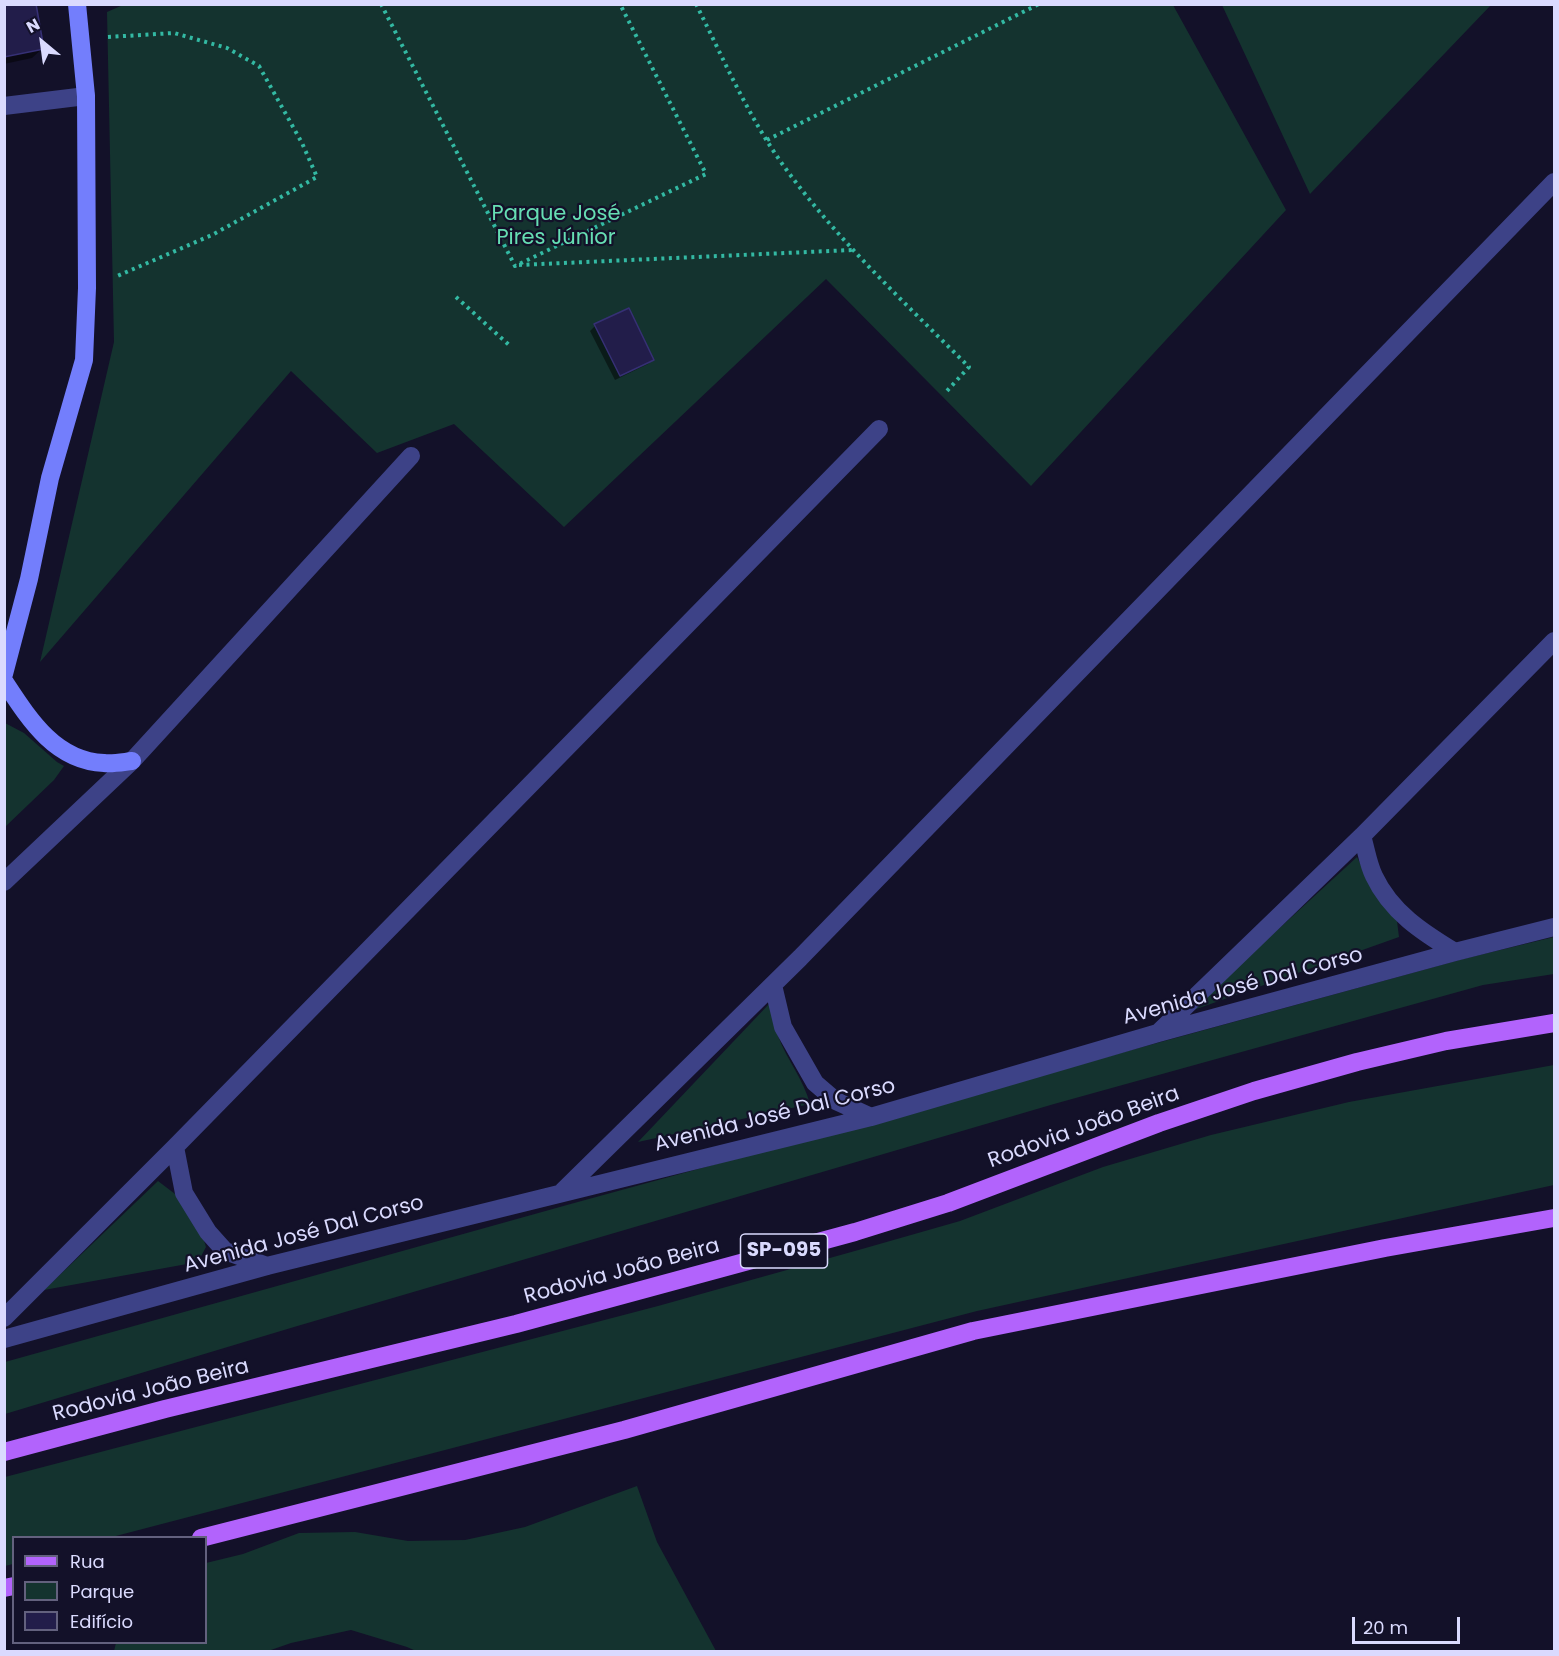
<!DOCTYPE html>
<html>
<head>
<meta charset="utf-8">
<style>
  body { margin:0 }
  #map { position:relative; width:1559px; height:1656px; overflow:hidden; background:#131129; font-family:Poppins,sans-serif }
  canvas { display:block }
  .frame { position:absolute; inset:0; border:6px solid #dadafe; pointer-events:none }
  .legend { position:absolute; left:12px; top:1536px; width:195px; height:108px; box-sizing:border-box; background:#131129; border:2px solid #63617e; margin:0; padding:8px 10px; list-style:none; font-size:18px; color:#dadafe }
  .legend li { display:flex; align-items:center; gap:12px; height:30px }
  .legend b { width:30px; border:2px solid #63617e }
  .north { position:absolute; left:12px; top:12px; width:60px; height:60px; -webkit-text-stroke:4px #131129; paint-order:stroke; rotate:331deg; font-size:16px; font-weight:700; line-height:24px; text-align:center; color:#dadafe }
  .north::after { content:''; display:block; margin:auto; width:21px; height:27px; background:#dadafe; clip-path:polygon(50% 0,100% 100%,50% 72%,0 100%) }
  .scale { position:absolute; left:1352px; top:1617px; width:108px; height:27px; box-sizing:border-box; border:3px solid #dadafe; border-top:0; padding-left:8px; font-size:18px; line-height:21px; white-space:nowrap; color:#dadafe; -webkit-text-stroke:4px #131129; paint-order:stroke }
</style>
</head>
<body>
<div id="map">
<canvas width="1559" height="1656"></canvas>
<div class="frame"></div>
<ul class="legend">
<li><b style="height:8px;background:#b263fc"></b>Rua</li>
<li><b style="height:16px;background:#14332f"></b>Parque</li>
<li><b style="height:16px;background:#221d4a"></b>Edifício</li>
</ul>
<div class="north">N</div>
<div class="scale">20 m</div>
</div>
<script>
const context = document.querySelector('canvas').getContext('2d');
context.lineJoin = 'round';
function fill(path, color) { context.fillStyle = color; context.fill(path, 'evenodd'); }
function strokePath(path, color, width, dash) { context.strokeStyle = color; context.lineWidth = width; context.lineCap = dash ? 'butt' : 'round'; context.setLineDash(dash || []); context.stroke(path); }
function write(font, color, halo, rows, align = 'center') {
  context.font = font + ' Poppins,sans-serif'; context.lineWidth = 4.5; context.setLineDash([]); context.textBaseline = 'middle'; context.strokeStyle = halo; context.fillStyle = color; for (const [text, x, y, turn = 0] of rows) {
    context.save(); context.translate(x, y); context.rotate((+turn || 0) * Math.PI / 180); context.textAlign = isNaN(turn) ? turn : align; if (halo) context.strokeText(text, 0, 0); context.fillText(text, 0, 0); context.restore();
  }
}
fill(new Path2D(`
  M123,5h1050l113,205 -255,276 -205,-207 -262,248 -110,-103 -77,29 -86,-82 -251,291 74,-320 -7,-330z
  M1222,5h269l-181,189z
  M5,723l19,10 33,29 7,4 -10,14 -49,47z
  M1357,857l13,26 27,38 2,16 -211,75z
  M1554,937v37l-71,11 -429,119 -760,223 -289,87v-52l562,-157 896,-246z
  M769,1004c3,10 5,22 9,32 9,24 26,44 32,68l-172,38z
  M1554,1065v120l-577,126 -865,226 -98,1 -1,26 -8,2v-89l653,-171 204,-57 98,-28 143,-54 108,-32 138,-33z
  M158,1181l21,16 23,37 4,13 -8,15 -154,28z
  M637,1486l20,56 59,109h-300l-9,-4 -56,-17 -60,13 -23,8h-154l2,-8 90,-1v-79l37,-9 56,-21 56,-1 53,9 57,-1 60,-13z`), '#14332f');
fill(new Path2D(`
  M4,4l39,44 -11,10 -28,6z
  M595,326l58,33 -5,5 -33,16 -25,-49z`), '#0007');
const building = new Path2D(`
  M4,4h32l8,45 -40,8z
  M629,308l25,52 -34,16 -26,-52z`);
fill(building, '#221d4a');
strokePath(building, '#363075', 1.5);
strokePath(new Path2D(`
  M381,4l134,262 191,-92 -86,-170
  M696,4c27,54 52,112 87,161 54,75 121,137 186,202l-24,26
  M108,37l66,-4 53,15 32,18 43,77 15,34 -105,58 -97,42
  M767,140l272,-136
  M519,265l333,-15
  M456,297l53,48`), '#33b9a3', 4, [3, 4.5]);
strokePath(new Path2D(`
  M4,106l82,-10
  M1362,836c4,13 6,28 12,40 17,36 48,56 81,76
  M4,882l128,-121 279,-305
  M773,985l10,42 32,56 21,18 35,16
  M1159,1032l203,-196 192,-195
  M175,1147l9,46 24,39 17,19 42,15
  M563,1191l237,-233 754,-776
  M4,1318l171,-171 704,-718
  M4,1339l263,-73 604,-149 287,-84 297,-81 99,-25`), '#3d4287', 18);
strokePath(new Path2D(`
  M4,674l25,-95 21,-101 34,-118 3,-72 -1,-192 -9,-92
  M4,681c25,38 51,80 100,82 9,1 19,-1 28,-2`), '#737efc', 18);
strokePath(new Path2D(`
  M4,1452l161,-43 351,-85 339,-92 93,-29 211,-80 95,-32 103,-29 89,-21 108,-18
  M201,1538l423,-108 349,-99 412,-83 169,-30
  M4,1588l10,-2`), '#b263fc', 18);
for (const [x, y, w] of [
  [784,1251,87]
]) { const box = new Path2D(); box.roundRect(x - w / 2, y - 17, w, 34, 4.5); context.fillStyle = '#131129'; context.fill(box); strokePath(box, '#dadafe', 1.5); }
write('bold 20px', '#dadafe', null, [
  ["SP-095",784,1251]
]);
write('21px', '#66deb3', '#131129', [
  ["Parque José",556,215],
  ["Pires Júnior",556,239]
]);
write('21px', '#dadafe', '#131129', [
  ["Avenida José Dal Corso",1243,987,-15],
  ["Avenida José Dal Corso",775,1116,-14],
  ["Rodovia João Beira",1084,1128,-20],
  ["Avenida José Dal Corso",304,1235,-15],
  ["Rodovia João Beira",622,1272,-15],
  ["Rodovia João Beira",151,1391,-14]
]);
</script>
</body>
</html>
